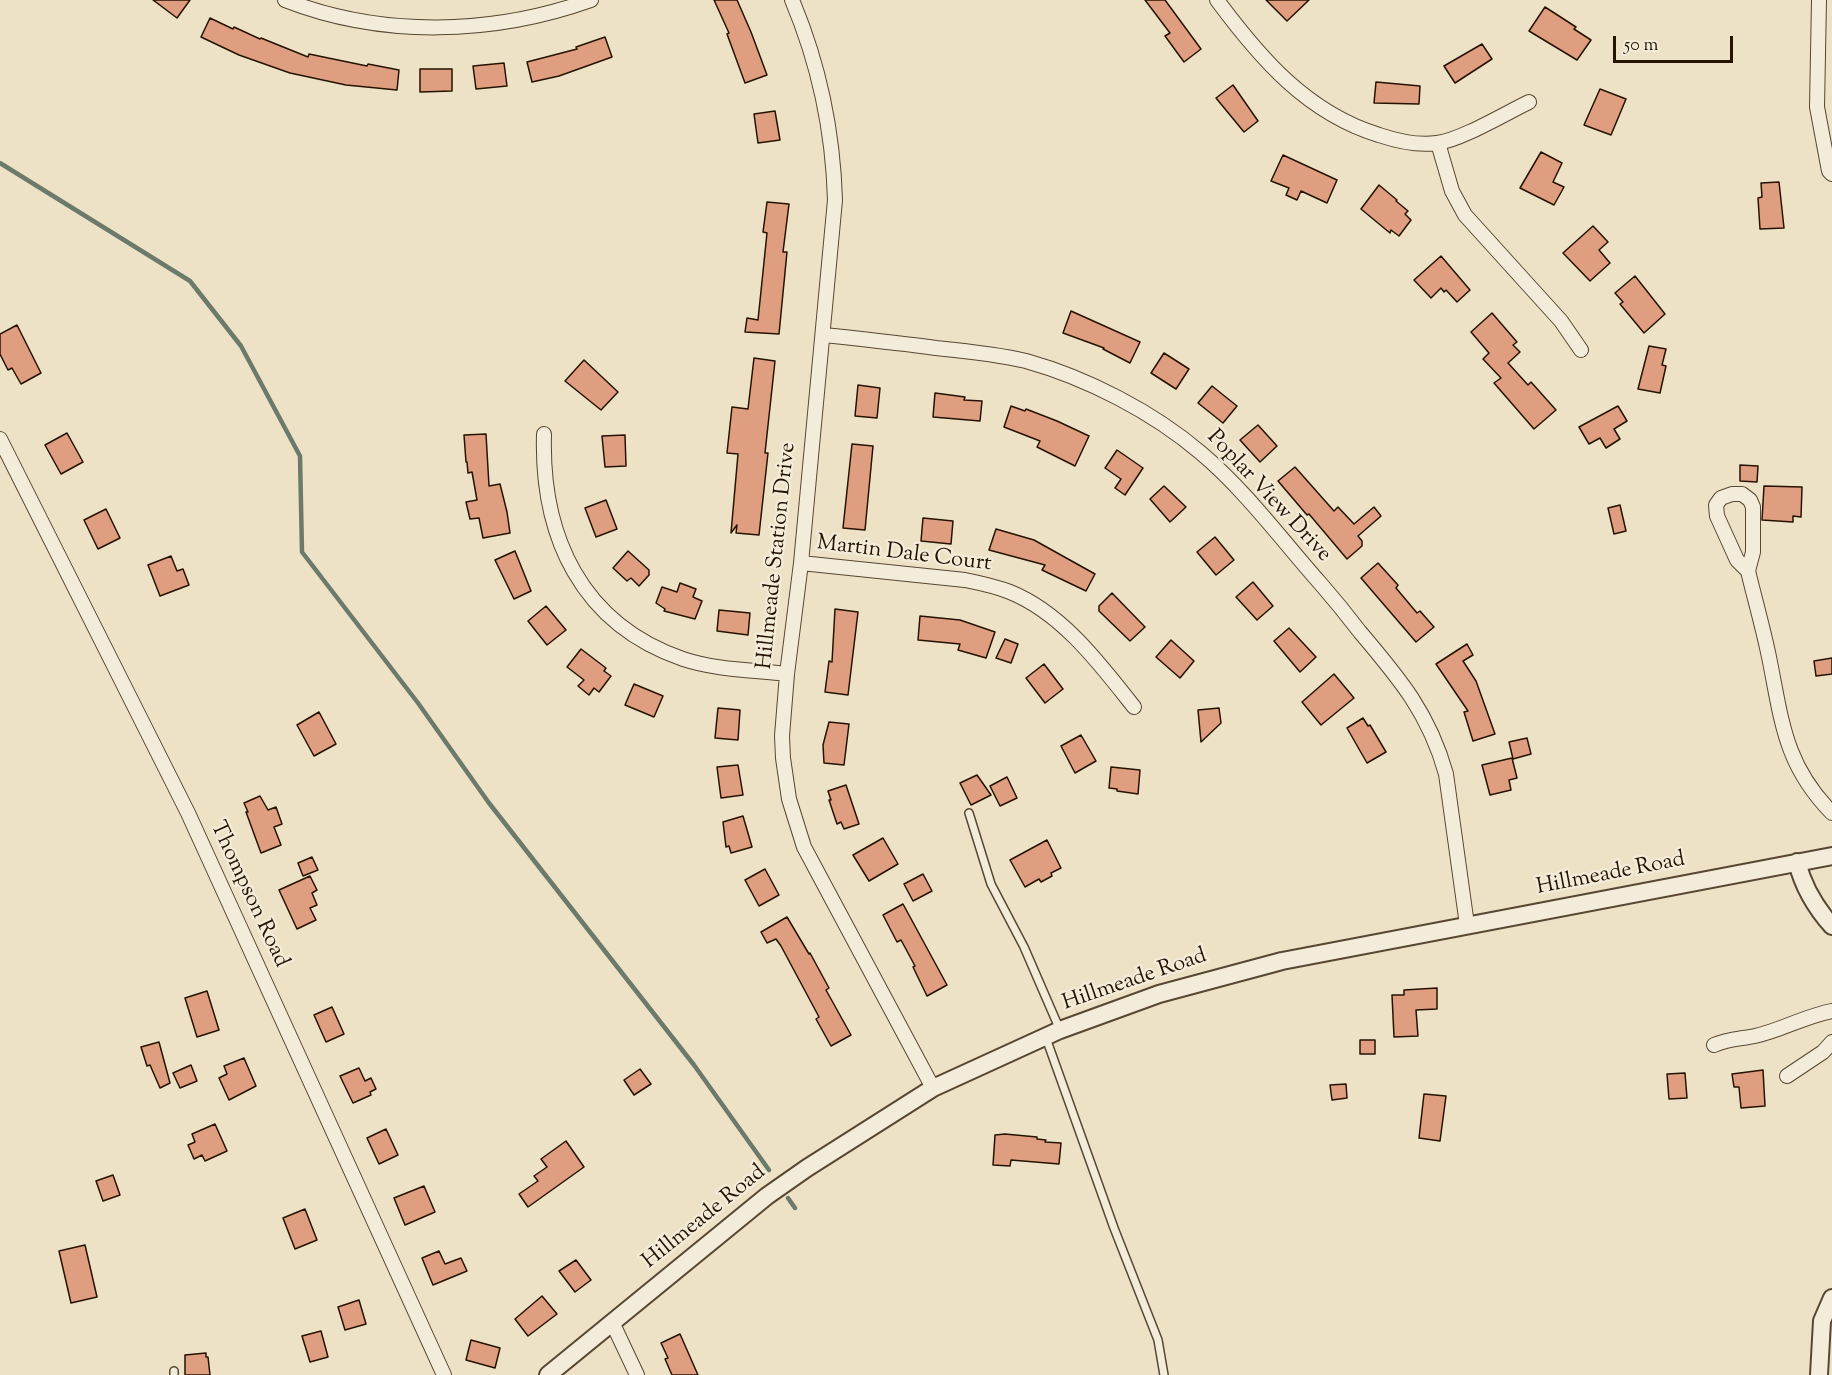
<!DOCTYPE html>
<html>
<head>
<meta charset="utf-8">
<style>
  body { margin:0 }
  #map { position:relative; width:1832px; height:1375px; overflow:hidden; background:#eee2c6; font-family:"Sorts Mill Goudy",serif }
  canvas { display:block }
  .scale { position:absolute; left:1613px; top:36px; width:120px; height:27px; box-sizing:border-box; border:3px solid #251300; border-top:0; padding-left:8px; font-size:18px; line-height:21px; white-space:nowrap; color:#251300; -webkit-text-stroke:4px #f4ecda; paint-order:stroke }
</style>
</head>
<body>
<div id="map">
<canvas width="1832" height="1375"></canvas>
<div class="scale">50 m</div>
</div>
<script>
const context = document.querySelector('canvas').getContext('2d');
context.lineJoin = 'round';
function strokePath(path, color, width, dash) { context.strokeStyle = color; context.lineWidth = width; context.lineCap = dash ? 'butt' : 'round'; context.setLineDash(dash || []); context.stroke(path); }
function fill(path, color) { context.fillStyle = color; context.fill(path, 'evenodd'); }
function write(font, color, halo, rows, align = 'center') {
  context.font = font + ' "Sorts Mill Goudy",serif'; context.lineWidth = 4.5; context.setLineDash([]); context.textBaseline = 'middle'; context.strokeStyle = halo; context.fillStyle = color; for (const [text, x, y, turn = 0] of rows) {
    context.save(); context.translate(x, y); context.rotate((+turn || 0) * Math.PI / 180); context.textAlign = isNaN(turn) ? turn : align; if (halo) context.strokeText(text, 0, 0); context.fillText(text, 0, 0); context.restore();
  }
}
strokePath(new Path2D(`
  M0,163l190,118 51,65 59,110 2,96 116,151 71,100 205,262 75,105
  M788,1198l7,10`), '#6b7a6b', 4.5);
const building = new Path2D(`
  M153,0h37l-13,18z
  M714,0h23l14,32 16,43 -22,8 -18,-49 2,-1z
  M1145,0h20l36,49 -17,13 -19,-26 5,-3z
  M1266,0h43l-22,21z
  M1545,7l31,20 -2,2 17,11 -14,20 -48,-29z
  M210,18l23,11 1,-2 26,12 1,-1 47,19 1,-3 58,12 1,-2 31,6 -2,20 -51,-5 -56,-12 -51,-18 -38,-18z
  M605,37l7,20 -53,19 -27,6 -5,-20 50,-13 -1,-2z
  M1482,44l10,15 -37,24 -11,-17z
  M504,63l3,23 -31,3 -3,-23z
  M420,69h32v22l-32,1z
  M1376,82l44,4 -1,18 -45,-1z
  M1233,85l25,36 -14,11 -28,-34z
  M1600,89l26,10 -15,36 -27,-10z
  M775,111l5,29 -22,3 -4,-29z
  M1541,152l21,11 -9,19 11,5 -10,18 -34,-17z
  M1283,155l54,25 -10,23 -26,-12 -4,9 -11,-5 3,-7 -18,-7z
  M1779,182l5,46 -24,1 -2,-31 4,-1 -1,-14z
  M1379,185l18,15 -1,1 12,10 -3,3 6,6 -12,16 -8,-6 -1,3 -29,-24z
  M767,202l22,2 -6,48h4l-8,82 -34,-2 2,-14 11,2 9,-87 -4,-1z
  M1593,226l15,16 -9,8 11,13 -20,18 -27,-28z
  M1441,256l29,34 -13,12 -11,-12 -2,2 -3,-4 -10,10 -17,-18z
  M1635,276l30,38 -21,19 -24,-29 3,-2 -8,-9z
  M1071,311l69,31 -10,21 -27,-14 1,-1 -41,-15z
  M1492,313l25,29 -4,3 7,7 -12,11 20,22 3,-3 25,28 -22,19 -40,-46 7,-5 -18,-19 6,-6 -18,-21z
  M17,325l24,48 -20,11 -9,-16 -4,2 -8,-16v-20z
  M1649,346l17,3 -4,16 4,1 -6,27 -22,-4z
  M1164,353l25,16 -13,20 -25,-16z
  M754,358l21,3 -10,92h3l-9,82 -23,-2 1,-8 -6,8 7,-79 -11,-1 5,-46 16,2z
  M584,360l34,32 -17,18 -36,-29z
  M858,385l22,3 -3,30 -22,-2z
  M1212,386l25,20 -14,17 -25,-20z
  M935,393l30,4 -1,3 18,1 -2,20 -47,-4z
  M1011,406l14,5 1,-2 31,12 32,15 -14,30 -38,-19 3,-6 -36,-14z
  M1618,406l9,15 -13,8 6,10 -14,9 -6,-10 -11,6 -10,-17z
  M1258,425l19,21 -17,16 -20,-22z
  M67,433l16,29 -22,12 -16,-29z
  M486,434l3,52 11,-2 7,28 3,21 -27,5 -4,-20 -9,1 -4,-17 11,-2 -5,-28 -4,1 -1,-11h-1l-2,-27z
  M625,435l1,31 -21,1 -3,-31z
  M852,444l21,2 -8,84 -22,-2z
  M1117,450l26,18 -18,27 -10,-7 6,-9 -16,-11z
  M1740,465l18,1 -1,16 -17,-1z
  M1295,467l39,44 4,-4 16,17 20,-17 7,9 -23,20 4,5v5l-15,13 -38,-45 -2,1 -29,-34z
  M1164,486l22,21 -16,15 -20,-23z
  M1764,486l38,1 -1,30 -8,-1v6l-31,-2z
  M606,500l11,29 -21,8 -11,-29z
  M1620,505l6,26 -12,3 -6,-26z
  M106,509l14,29 -22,11 -14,-29z
  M923,518l30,3 -2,23 -30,-3z
  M996,529l38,11 61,34 -9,17 -44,-21 3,-5 -56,-15z
  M1215,537l19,23 -18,15 -19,-23z
  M515,551l16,40 -17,8 -19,-39z
  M628,551l21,19v5l-10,11 -8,-8 -4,3 -14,-13z
  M171,556l6,15 6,-2 6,16 -29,11 -12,-31z
  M1378,563l20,22 -2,3 21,25 3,-2 14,16 -18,15 -55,-64z
  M1253,582l20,24 -16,14 -21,-23z
  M680,583l16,6 -3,8 9,4 -7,18 -31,-8 1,-2 -9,-6 6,-16 15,5z
  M1112,593l33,34 -15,14 -31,-30v-5z
  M546,606l20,24 -19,15 -19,-24z
  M835,609l23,3 -10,83 -23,-3 4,-31 3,1z
  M719,610l31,3 -2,22 -31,-4z
  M920,616l40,4 35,12 -9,26 -28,-8 2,-6 -42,-4z
  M1289,628l27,29 -16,15 -26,-31z
  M1005,639l13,5 -7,19 -15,-5z
  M1171,640l23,21 -14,17 -24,-21z
  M1467,644l6,11 -10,6 13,20 19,53 -22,7 -9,-29 4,-1 -32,-47z
  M581,649l25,19 -2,3 7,5 -12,16 -5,-4 -5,7 -11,-9 6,-6 -17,-13z
  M1832,658v16l-16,2 -2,-15z
  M1044,664l19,25 -18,14 -19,-25z
  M1334,674l20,24 -33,27 -19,-23z
  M634,684l29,12 -9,21 -29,-12z
  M718,708l22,2 -2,30 -23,-2z
  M1219,708l2,15 -20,19 -3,-32z
  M319,712l17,32 -22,12 -17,-31z
  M1363,718l5,8 2,-1 16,27 -19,11 -20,-35z
  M829,722l20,2 -5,41 -20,-2 -1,-18z
  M1081,735l15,26 -21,12 -14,-27z
  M1527,738l4,16 -18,5 -4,-17z
  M1512,758l5,20 -8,2 2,10 -21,5 -8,-30z
  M738,765l5,30 -22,3 -4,-31z
  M1111,767l29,3 -2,24 -21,-3v-2l-8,-1z
  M977,775l14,20 -20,10 -11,-22z
  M1007,777l10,21 -17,8 -10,-20z
  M846,785l13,39 -15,5 -3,-7 -4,2 -8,-24h2l-3,-9z
  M260,796l8,14 8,-3 6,17 -8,3 7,18 -20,8 -15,-41h2l-4,-9z
  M743,816l9,31 -21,6 -2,-7 -3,1 -3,-25z
  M883,838l15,26 -29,17 -16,-26z
  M1047,840l14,28 -10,5 1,3 -11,6 -2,-3 -14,8 -15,-27z
  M312,857l6,13 -15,6 -5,-13z
  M765,869l14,26 -20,11 -14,-26z
  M923,874l9,17 -19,10 -9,-17z
  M310,876l7,14 -5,3 5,12 -7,3 6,12 -19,9 -18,-39z
  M903,904l44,81 -20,11 -14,-29 2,-1 -14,-26 -4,2 -14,-27z
  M787,917l22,37 1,-1 19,35 -3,2 25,45 -20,11 -15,-27 3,-2 -38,-71 -5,-7 -9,4 -6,-11z
  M1437,988v21l-21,1 2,26 -24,1 -2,-42h12v-5z
  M207,991l12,39 -22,7 -12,-39z
  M332,1007l12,27 -18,8 -12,-27z
  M1360,1040h15v14h-15z
  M159,1042l11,41 -10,5 -10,-23 -3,1 -6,-19z
  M244,1058l12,28 -27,14 -10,-22 8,-4 -3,-8z
  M191,1065l6,16 -17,7 -7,-15z
  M359,1068l6,13 6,-3 5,11 -6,3 1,3 -18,8 -13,-27z
  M640,1069l11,15 -17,11 -10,-15z
  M1763,1070l2,36 -24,2 -2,-21h-5l-2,-13z
  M1685,1073l2,25 -18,1 -2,-25z
  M1346,1084l1,14 -15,2 -2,-15z
  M1424,1094l22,2 -6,45 -21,-3z
  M215,1124l12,27 -22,10 -3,-6 -8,4 -6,-14 7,-3 -3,-8z
  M386,1129l12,26 -19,9 -12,-26z
  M1005,1134l32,3v2l9,1 -1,2 16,1 -2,21 -48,-4 -1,6 -17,-1 2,-30z
  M566,1141l18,26 -56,40 -9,-13 19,-13 -4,-5 13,-9 -6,-8z
  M113,1175l7,20 -17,6 -7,-20z
  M424,1186l11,26 -30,13 -11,-27z
  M305,1209l12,31 -22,9 -12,-31z
  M85,1245l12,52 -26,6 -12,-52z
  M439,1251l6,13 16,-6 6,13 -34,14 -11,-27z
  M576,1260l15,20 -16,12 -16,-21z
  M542,1296l15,18 -29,22 -13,-17z
  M359,1300l7,24 -21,6 -7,-23z
  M321,1331l7,26 -18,5 -8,-26z
  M680,1334l18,41h-26l-7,-16 3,-1 -7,-15z
  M471,1340l29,8 -5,20 -29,-8z
  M206,1353v4h2l2,18h-25v-20z`);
fill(building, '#e09e81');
strokePath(building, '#251300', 1.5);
const service = new Path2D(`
  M969,813l22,71 33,63 36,83
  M1046,1038l68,190 44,112 6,35
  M174,1371v4`);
const minor = new Path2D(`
  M285,0c97,38 208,35 306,0
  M792,0c27,64 41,131 43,200l-34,363 -14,111 -5,62 1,22 6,41 15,48 129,241
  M1217,0c43,58 90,113 162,135 18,6 38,11 58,8 24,-3 69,-30 92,-41
  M1819,0l-2,107 12,64 3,3
  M1438,143l14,48 13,24 96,106 20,29
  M824,335c37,4 75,8 112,13 30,3 61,6 90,13 61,17 127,51 175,92 45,38 80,86 119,130 14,16 27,32 40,49 39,46 69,81 86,142l21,151
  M544,434c-3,102 37,190 139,225 33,11 70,11 104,15
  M0,439l188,374 256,562
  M1732,494h10l8,6 3,7v45l-5,19 -11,-11 -20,-44 -1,-11 5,-7z
  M801,563l164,17c15,3 30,6 45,12 52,21 90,72 124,115
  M1748,571c7,29 15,57 21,86 13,64 15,107 63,156
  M1714,1045c14,-6 26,-6 41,-9 27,-6 50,-20 77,-25
  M1787,1076l36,-24 9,-10
  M612,1322l25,53`);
const tertiary = new Path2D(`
  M1797,862c6,24 18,45 35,64
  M548,1375l219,-179 40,-28 126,-80 127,-58 99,-36 123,-33 550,-105
  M1819,1375l3,-54 10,-23`);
strokePath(service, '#574732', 10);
strokePath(minor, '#574732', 16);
strokePath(tertiary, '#574732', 20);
strokePath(service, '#f4ecda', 7);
strokePath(minor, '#f4ecda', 14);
strokePath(tertiary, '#f4ecda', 16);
write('22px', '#251300', '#f4ecda', [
  ["Poplar View Drive",1268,497,47],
  ["Martin Dale Court",904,555,7],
  ["Hillmeade Station Drive",778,556,-84],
  ["Hillmeade Road",1611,875,-11],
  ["Thompson Road",248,895,65],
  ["Hillmeade Road",1135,981,-19],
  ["Hillmeade Road",705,1218,-39]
]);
</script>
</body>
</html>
